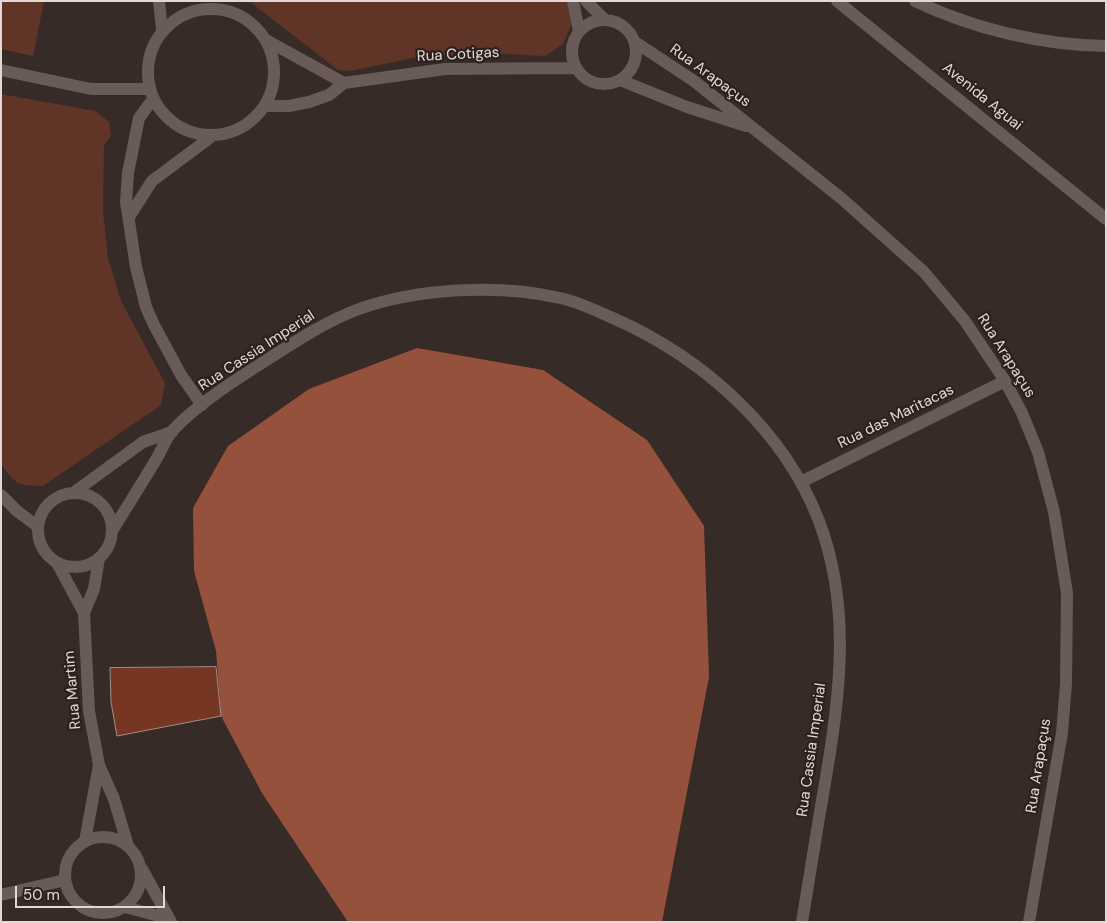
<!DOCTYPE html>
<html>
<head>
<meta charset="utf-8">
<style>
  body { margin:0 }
  #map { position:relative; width:1107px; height:923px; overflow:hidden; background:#372b27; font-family:"DM Sans",sans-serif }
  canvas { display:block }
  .frame { position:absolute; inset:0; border:2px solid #e2d9d7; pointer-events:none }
  .scale { position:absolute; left:15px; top:886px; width:150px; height:22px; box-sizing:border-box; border:2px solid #e2d9d7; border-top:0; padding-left:6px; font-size:15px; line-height:18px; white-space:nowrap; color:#e2d9d7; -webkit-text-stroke:4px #2d211d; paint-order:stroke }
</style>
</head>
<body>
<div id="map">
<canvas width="1107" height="923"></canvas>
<div class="frame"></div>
<div class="scale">50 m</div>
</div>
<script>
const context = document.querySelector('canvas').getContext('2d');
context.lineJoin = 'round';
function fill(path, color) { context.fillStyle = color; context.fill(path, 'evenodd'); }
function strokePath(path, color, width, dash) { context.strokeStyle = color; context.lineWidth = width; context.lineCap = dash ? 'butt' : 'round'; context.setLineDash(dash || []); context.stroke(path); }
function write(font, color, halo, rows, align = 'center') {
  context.font = font + ' "DM Sans",sans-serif'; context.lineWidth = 4.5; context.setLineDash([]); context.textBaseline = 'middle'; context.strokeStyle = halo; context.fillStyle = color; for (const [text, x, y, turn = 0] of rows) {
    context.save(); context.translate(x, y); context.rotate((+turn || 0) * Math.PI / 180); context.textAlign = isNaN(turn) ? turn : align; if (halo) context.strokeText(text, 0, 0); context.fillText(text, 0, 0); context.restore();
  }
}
fill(new Path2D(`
  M1,1h43l-11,55 -32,-7z
  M249,1h319l4,22 -9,21 -18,12 -62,-3 -70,5 -63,13 -12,-1z
  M1,94l94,17 14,11 2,14 -7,9 -1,67 5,46 13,43 44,82 -4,22 -118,81c-25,0 -29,-2 -42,-23z`), '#603427');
fill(new Path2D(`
  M417,348l126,22 104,70 57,86 5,151 -47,245h-314l-86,-129 -41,-77 -5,-65 -22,-80 -1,-63 35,-62 81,-57z`), '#95513c');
const building = new Path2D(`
  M216,667l5,49 -104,20 -6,-34 -1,-34z`);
fill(building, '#773622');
strokePath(building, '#9f8f8b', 1);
strokePath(new Path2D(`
  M159,1l3,29
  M573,1l6,30
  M586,1l19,19
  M837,1l269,218
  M915,1c59,28 126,44 191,45
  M148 72a63 63 0 1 1 126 0a63 63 0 1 1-126 0Z
  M572 52a32 32 0 1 1 64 0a32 32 0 1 1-64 0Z
  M266,40l78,43
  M635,42l59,39 147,117 83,74 41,49 40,60 17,32 16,39 16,60 13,81 -1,91 -4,49 -33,189
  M1,70l90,19h59
  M620,80l67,27 59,19
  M153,99l-14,19 -11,55 -2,29 10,65 10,40 8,18 27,50 21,30
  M265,106h24l20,-4 20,-7 15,-12 101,-14 130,-1
  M129,217l23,-36 59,-44
  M801,482l204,-101
  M73,493l70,-51 29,-10
  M38 530a37 37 0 1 1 74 0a37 37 0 1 1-74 0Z
  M1,495l16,16 20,15
  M112,531c15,-24 30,-48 45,-73 5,-9 9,-20 16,-28 25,-26 59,-48 89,-67 31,-20 62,-41 97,-54 59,-21 140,-25 201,-11 19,4 37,13 55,21 88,39 169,111 204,202 37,98 17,198 0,297 -6,35 -11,69 -17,104
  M99,558l-5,31 -10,24 5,98 10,54 15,34 14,47
  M57,563l27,50
  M65 875a38 38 0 1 1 76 0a38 38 0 1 1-76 0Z
  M85,841l14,-76
  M142,869l29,53
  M1,895l64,-15
  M125,907l34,9 11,6`), '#695b57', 12);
write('15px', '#e2d9d7', '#2d211d', [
  ["Rua Cotigas",458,55,-3],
  ["Rua Arapaçus",710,76,36],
  ["Avenida Aguai",982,97,39],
  ["Rua Cassia Imperial",257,351,-33],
  ["Rua Arapaçus",1006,356,58],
  ["Rua das Maritacas",896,417,-26],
  ["Rua Martim",73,690,-95],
  ["Rua Cassia Imperial",812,750,-82],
  ["Rua Arapaçus",1039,766,-81]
]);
</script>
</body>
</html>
